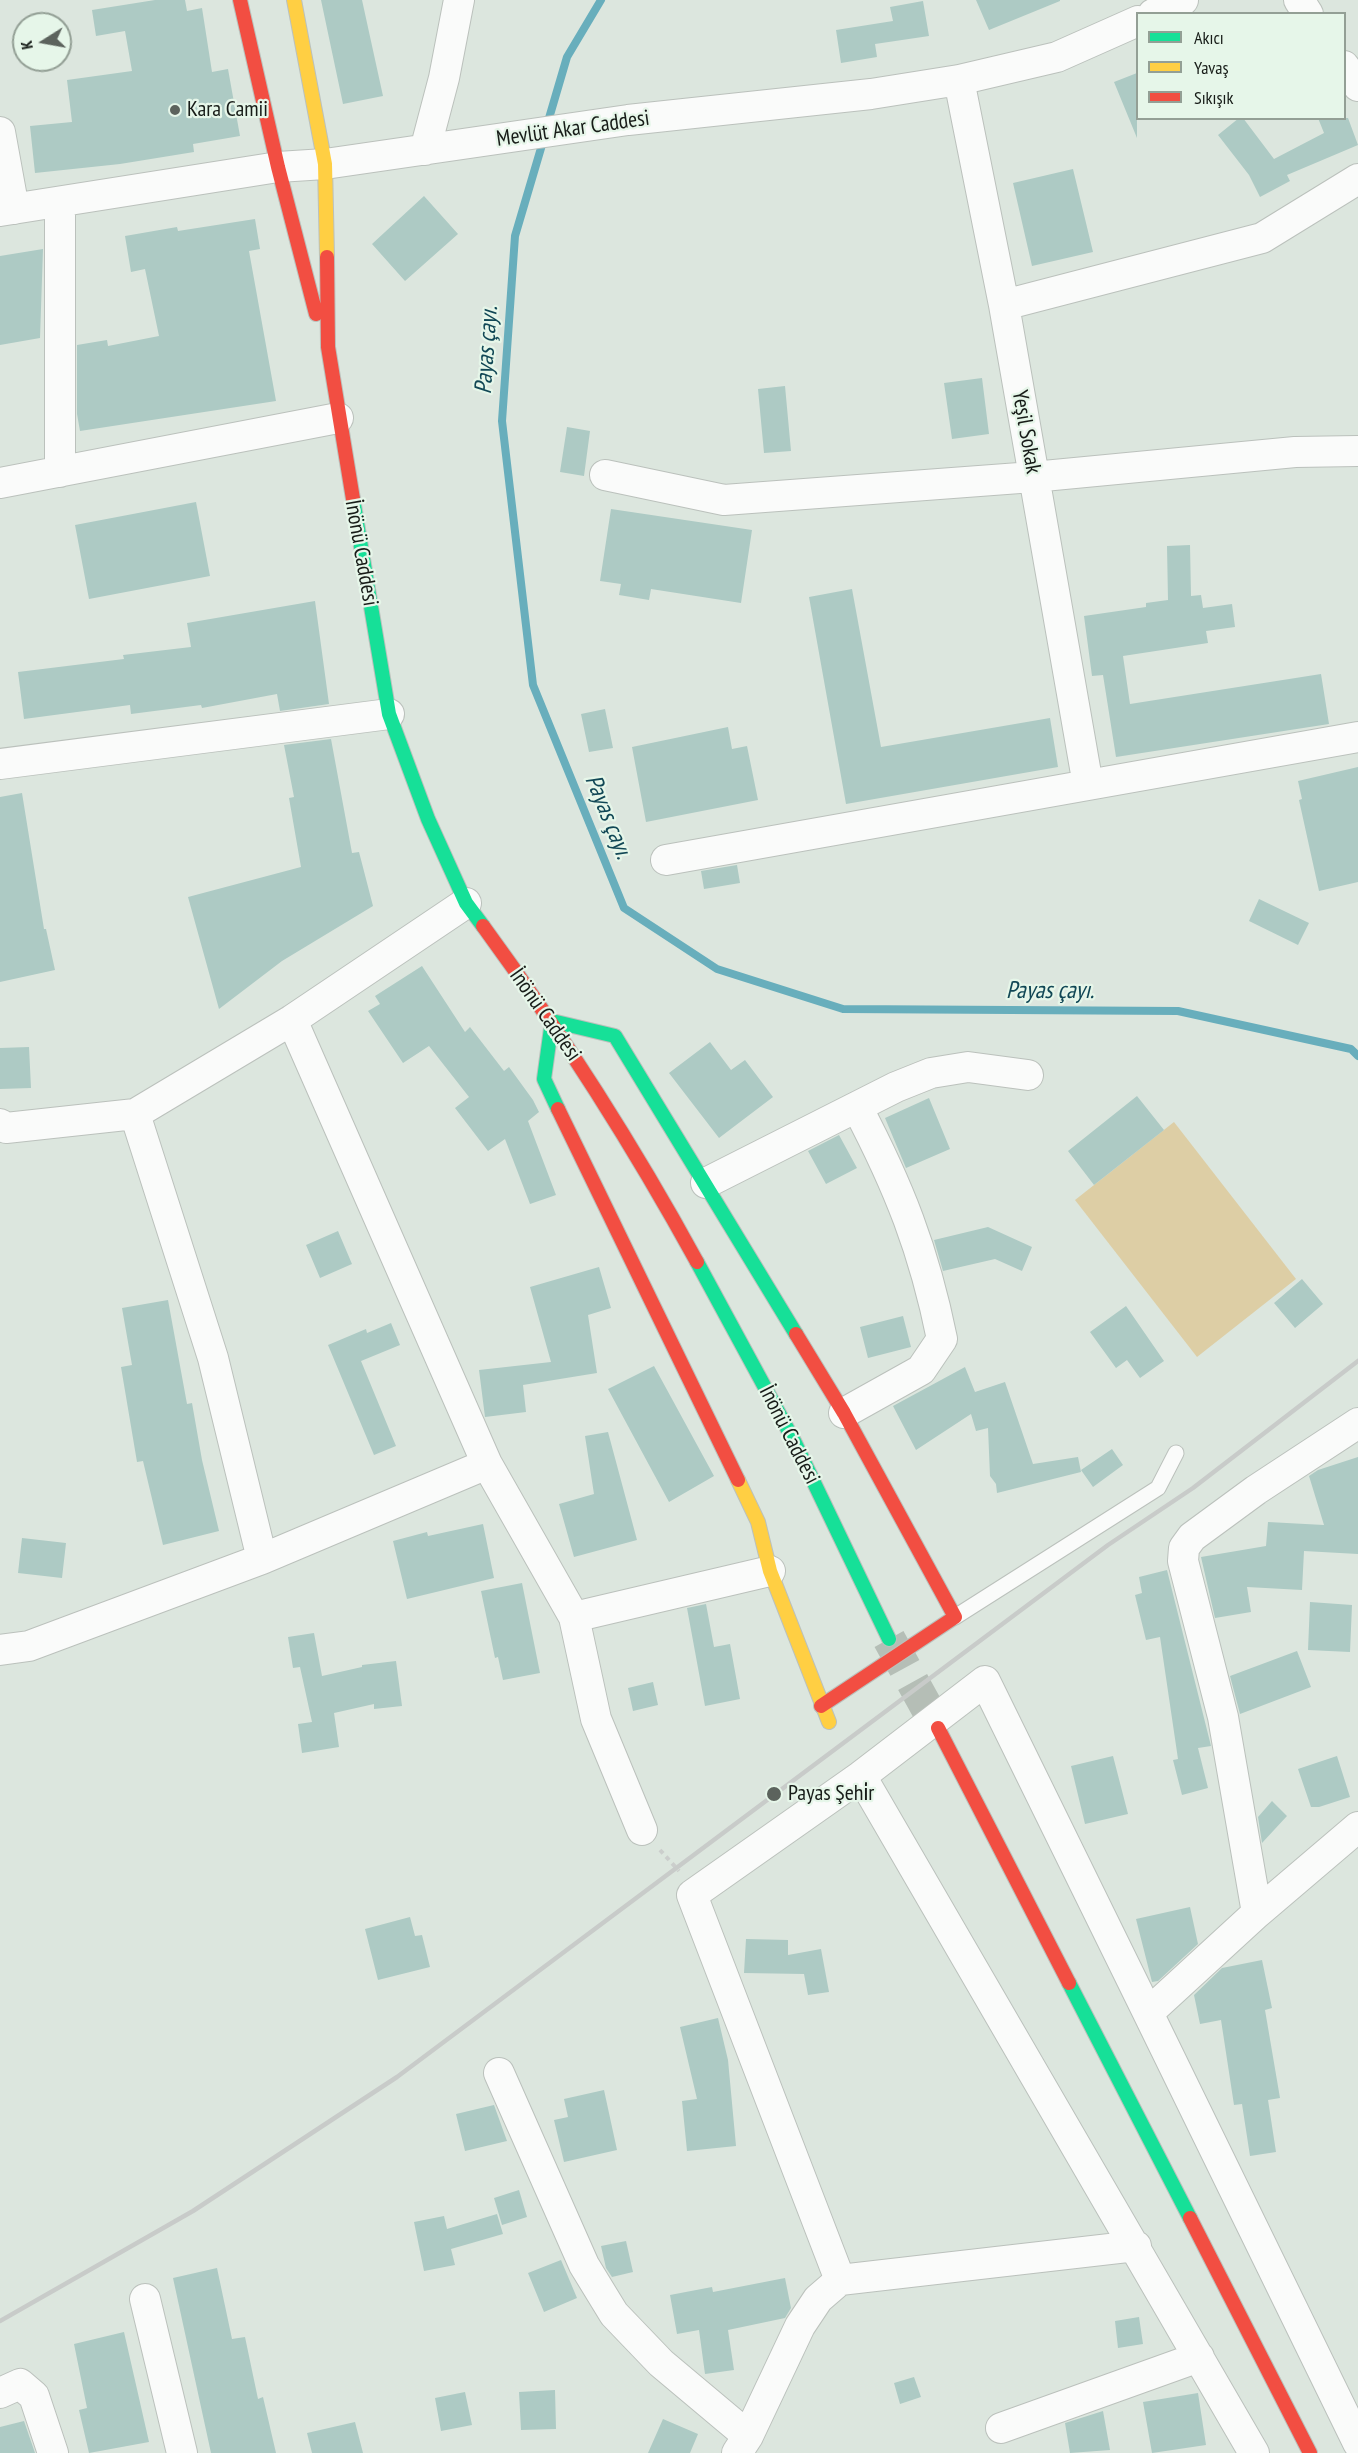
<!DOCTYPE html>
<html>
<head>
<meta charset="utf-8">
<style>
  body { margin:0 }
  #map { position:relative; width:1358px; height:2453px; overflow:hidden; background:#dce6de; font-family:"PT Sans Narrow",sans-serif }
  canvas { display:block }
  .legend { position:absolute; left:1136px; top:12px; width:210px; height:108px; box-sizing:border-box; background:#e6f6e9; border:2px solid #939f95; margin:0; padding:8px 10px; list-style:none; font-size:18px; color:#171c18 }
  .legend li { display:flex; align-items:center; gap:12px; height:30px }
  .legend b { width:30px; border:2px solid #939f95 }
  .north { position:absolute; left:12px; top:12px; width:60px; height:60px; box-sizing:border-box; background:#e6f6e9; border:2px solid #939f95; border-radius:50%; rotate:259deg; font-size:16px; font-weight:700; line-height:24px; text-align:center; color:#171c18 }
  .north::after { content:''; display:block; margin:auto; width:21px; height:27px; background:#5c635d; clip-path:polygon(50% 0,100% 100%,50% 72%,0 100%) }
</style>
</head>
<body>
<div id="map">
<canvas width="1358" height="2453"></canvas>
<ul class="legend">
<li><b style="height:8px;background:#16e098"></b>Akıcı</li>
<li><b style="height:8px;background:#ffcf43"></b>Yavaş</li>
<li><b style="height:8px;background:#f24e42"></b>Sıkışık</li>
</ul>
<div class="north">K</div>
</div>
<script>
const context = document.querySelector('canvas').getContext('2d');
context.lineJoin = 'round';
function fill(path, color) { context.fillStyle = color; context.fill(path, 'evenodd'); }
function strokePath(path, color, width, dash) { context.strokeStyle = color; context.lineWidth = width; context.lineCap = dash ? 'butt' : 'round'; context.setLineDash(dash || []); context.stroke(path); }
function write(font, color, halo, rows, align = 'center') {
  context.font = font + ' "PT Sans Narrow",sans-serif'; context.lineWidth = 4.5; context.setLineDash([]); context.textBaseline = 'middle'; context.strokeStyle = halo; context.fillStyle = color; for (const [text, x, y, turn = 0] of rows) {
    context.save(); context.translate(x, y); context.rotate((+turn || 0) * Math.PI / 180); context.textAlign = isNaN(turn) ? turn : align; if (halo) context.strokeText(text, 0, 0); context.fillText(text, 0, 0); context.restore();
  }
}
fill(new Path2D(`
  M1174,1122l122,157 -99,78 -122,-157z`), '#ddcea5');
strokePath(new Path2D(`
  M547,125l20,-68 34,-57
  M544,138l-29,98 -13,185 31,264 91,223 93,61 126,40 335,2 173,38 7,7`), '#68aebc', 8);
fill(new Path2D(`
  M155,0h30l2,11 15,-3 10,64 16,-3 12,67 -47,8 1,8 -74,12 -85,9 -5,-47 42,-4 -5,-42 65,-9 -7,-40 -29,5 -4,-26z
  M321,0h41l21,96 -40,8z
  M976,0h84v1l-71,29z
  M923,1l6,35 -54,8 2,13 -36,6 -5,-33 57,-9 -3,-14z
  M1137,73v65l-23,-56z
  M1239,118h4l31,41 50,-26 -6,-15h30l10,27 -71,30 3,6 -30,16 -11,-22 -31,-40z
  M1073,169l20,83 -61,14 -19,-83z
  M424,196l34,38 -53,47 -33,-37z
  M255,219l5,30 -11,2 27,150 -196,30 -3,-17v-69l30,-5 1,6 51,-10 -14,-67 -14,3 -6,-36 52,-9 1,4z
  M43,249l-3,89 -40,7v-89z
  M982,378l7,56 -37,5 -8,-56z
  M785,386l6,65 -27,2 -6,-64z
  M567,427l23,4 -6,45 -24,-4z
  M196,502l14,74 -121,23 -14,-74z
  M611,509l141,21 -11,73 -90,-14 -2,11 -30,-5 2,-11 -21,-3z
  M1190,545l1,51 10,-1 2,13 29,-4 3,23 -29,4 2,12 -85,13 7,48 191,-30 8,50 -213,33 -13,-82 -11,1 -8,-60 62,-9v-4l22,-3 -1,-54z
  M852,589l29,158 169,-29 8,49 -212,37 -37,-207z
  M315,601l14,103 -49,7 -3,-17 -75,14 -1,-3 -70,9 -1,-9 -106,14 -6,-47 106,-13 -1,-4 68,-8 -4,-24z
  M605,709l8,39 -24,4 -8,-38z
  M728,727l4,22 15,-3 11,54 -112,22 -14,-75z
  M331,739l21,114 7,-1 14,54 -91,55 -63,48 -31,-112 113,-30 -12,-69 5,-1 -10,-52z
  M1358,767v115l-39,9 -20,-91 3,-1 -4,-18z
  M22,793l22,136h2l9,41 -55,12v-185z
  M737,865l3,18 -36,6 -3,-18z
  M1259,899l50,24 -11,22 -49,-24z
  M422,966l43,66 5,-5 34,44 5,-4 24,33 6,12 -11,9 28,74 -26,9 -25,-65 -17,12 -33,-43 14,-11 -40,-51 -26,17 -35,-52 12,-7 -5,-8z
  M710,1042l21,28 14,-10 28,37 -54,41 -50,-65z
  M29,1047l2,41 -31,1v-41z
  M1137,1096l27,34 -70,55 -26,-34z
  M929,1098l21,51 -44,19 -21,-50z
  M839,1135l18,33 -31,16 -18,-33z
  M988,1227l44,20 -10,24 -27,-12 -52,12 -9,-31z
  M338,1231l14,33 -32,14 -14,-33z
  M599,1267l12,41 -23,7 9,58 -74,12 3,27 -41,5 -6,-47 72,-8 -21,-75z
  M1302,1279l21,25 -28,24 -21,-25z
  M168,1300l19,104 5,-1 10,57 17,71 -56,14 -20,-84 -6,1 -16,-95 11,-2 -10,-57z
  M1126,1306l38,55 -24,17 -13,-18 -11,8 -26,-36z
  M903,1316l8,31 -43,11 -8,-31z
  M391,1323l9,22 -39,16 35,85 -22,9 -46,-110 38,-16 1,4z
  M654,1366l60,110 -45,26 -61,-113z
  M965,1367l10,25 30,-10 28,82 45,-7 3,15 -84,21 -1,-9 -6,-8 -2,-48 -12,3 -5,-17 -55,36 -23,-44z
  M608,1432l29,108 -63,17 -15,-53 35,-10 -9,-58z
  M1112,1449l11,16 -30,22 -12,-17z
  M1358,1457v97l-54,-3 -2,39 -55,-3 4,25 -36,6 -14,-61 65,-11 2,-24 56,3 -15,-49 9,-6z
  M483,1524l11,54 -87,21 -14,-58 34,-9 1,4z
  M22,1538l44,5 -4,35 -44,-5z
  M1167,1570l44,176 -13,2 10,40 -26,7 -9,-35 5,-1 -18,-122 -14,3 -11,-45 7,-2 -3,-16z
  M522,1583l18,90 -37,7 -5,-23 -3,1 -14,-67z
  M1310,1602l42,3 -2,47 -42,-2z
  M706,1604l8,43 16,-3 10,55 -35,7 -18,-98z
  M314,1633l8,43 40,-9v-2l34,-4 6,45 -28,3v-5l-40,9 5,34 -37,6 -4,-29 14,-2 -12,-55 -7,1 -5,-31z
  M1297,1651l14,36 -71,27 -10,-38z
  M653,1682l5,23 -25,6 -5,-23z
  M1113,1756l15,58 -43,10 -14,-58z
  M1337,1756l13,41 -31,10h-8l-13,-38z
  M1272,1801l15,15 -25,27 -4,-26z
  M1190,1907l8,37 -40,37 -6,1 -16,-63z
  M410,1917l5,19 7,-1 8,32 -52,13 -13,-51z
  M746,1939l42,1v15l33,-6 8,43 -21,3 -4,-21 -60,-1z
  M1262,1960l10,48 -7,2 15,88 -12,2 8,52 -26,4 -8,-52 -8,1 -13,-85 -21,4 -6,-29 28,-27z
  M718,2018l10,42 8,86 -49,5 -5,-50 15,-2 -17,-72z
  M604,2090l13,60 -53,12 -10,-42 14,-3 -4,-18z
  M494,2105l13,36 -42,10 -9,-37z
  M519,2190l8,27 -25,8 -8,-27z
  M497,2214l6,20 -52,15 4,16 -31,6 -10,-49 30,-6 3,13z
  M626,2241l7,31 -21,5 -6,-9 -5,-22z
  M561,2260l16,38 -33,14 -16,-39z
  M217,2268l15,71 13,-2 13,62 5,-2 13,56h-65l-38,-175z
  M785,2278l6,30 -6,10 -57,12 6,40 -29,4 -6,-44 -22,4 -7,-39 42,-8 1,5z
  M1139,2317l4,27 -25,4 -3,-27z
  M124,2332l25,110 -60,11 -10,-43 8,-2 -13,-64z
  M914,2377l7,20 -21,7 -6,-21z
  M555,2390l1,39 -35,1 -2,-38z
  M465,2392l7,33 -31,6 -6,-33z
  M1198,2393l8,52 -54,8 -9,-51z
  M1103,2411l7,39 -40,3 -5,-30z
  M663,2419l35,15 -8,19h-42z
  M24,2421l11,32h-35v-26z
  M355,2422l8,31h-51l-5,-20z`), '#adcac4');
strokePath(new Path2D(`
  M889,1639l49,89`), '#b5beb6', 33, [33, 16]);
const lane = new Path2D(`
  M955,1617l203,-129 18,-35`);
const street = new Path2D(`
  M1299,0l9,14
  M1153,14l30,-14
  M1344,66l14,20
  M959,80l45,225 84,480
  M0,132l14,77
  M425,150l19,-72 15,-78
  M0,211l278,-44 47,-3 303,-44 243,-26 88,-14 98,-23 81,-36
  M1004,305l258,-67 96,-59
  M60,472v-270
  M605,475l119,25 309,-23 262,-25 63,-1
  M0,483l338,-65
  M0,764l389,-50
  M666,860l692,-123
  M135,1114l78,244 49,201
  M0,1124l6,4 129,-14 157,-94 174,-117
  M706,1183l190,-96 35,-14 37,-6 60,8
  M844,1413l77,-43 21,-31c-18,-89 -43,-152 -85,-232
  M487,1464l87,153 196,-46
  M574,1617l22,102 46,111
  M0,1650l29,-4 233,-87 225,-95 -195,-444
  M861,1776l124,-95 163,332
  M1358,1827l-101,86 -109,100 210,430
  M1257,1913l-34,-196 -40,-156 1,-13 8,-11 64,-47 102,-67
  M499,2073l85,192 30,49 47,49 87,73
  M840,2280l-148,-385 169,-119 393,677
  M145,2299l37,154
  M0,2393l20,-9 14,12 19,57
  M1001,2428l198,-71
  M737,2453l11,-17 52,-110 18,-27 22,-19 296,-34`);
const fast = new Path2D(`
  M353,499l36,215 39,105 38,84 17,23
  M558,1109l-14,-30 8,-58 63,15 181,298
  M697,1262l97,179 95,198
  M1069,1983l121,235`);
const slow = new Path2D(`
  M294,0l31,164 2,93
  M738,1480l20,42 12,49 59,151`);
const jam = new Path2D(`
  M240,0l38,167 38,147
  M327,257l1,90 25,152
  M483,926c79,108 150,219 214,336
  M558,1109l180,371
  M796,1334l48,79 111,204 -134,89
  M938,1728l131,255
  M1190,2218l120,235`);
strokePath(lane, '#bbc1bc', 17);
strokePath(street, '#bbc1bc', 32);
strokePath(fast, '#bbc1bc', 16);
strokePath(slow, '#bbc1bc', 16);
strokePath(jam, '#bbc1bc', 16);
strokePath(new Path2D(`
  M660,1850l19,21`), '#cbcecc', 4, [4.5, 4.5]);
strokePath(lane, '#fafbfa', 15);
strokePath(street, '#fafbfa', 30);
strokePath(fast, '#16e098', 14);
strokePath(slow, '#ffcf43', 14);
strokePath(jam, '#f24e42', 14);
strokePath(new Path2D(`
  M0,2321l193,-110 204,-134 711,-532 85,-57 165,-127`), '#c8cbc9', 4.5);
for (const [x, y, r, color] of [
  [175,110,6,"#5c635d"],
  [774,1794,8,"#5c635d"]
]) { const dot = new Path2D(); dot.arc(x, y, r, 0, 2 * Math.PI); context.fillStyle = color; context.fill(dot); strokePath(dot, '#e6f6e9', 2); }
write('22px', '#171c18', '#e6f6e9', [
  ["Kara Camii",187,110],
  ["Payas Şehi̇r",788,1794]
], 'left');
write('22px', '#171c18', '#e6f6e9', [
  ["Mevlüt Akar Caddesi",573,129,-8],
  ["Yeşil Sokak",1026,432,80],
  ["İnönü Caddesi",361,553,80],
  ["İnönü Caddesi",545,1015,55],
  ["İnönü Caddesi",789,1435,63]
]);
write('italic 24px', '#114755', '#e6f6e9', [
  ["Payas çayı.",487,350,-86],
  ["Payas çayı.",608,817,68],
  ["Payas çayı.",1050,991]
]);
</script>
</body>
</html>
